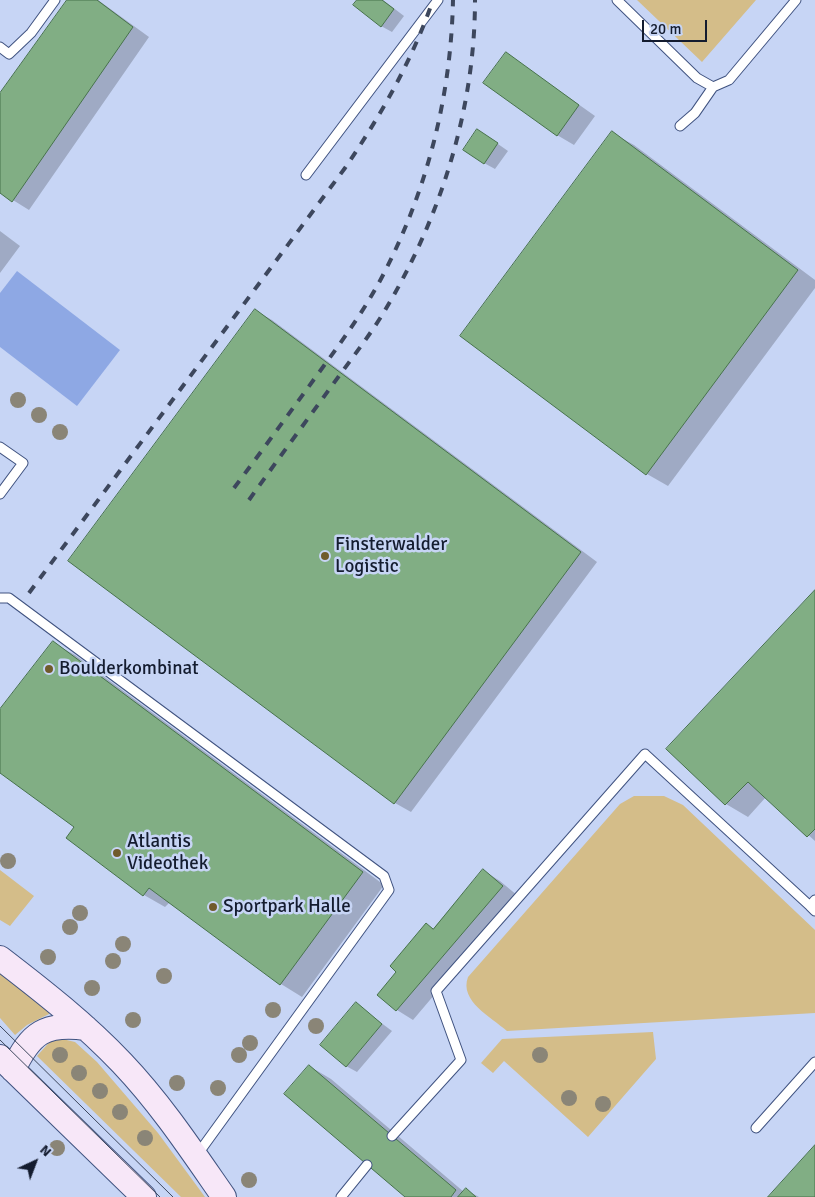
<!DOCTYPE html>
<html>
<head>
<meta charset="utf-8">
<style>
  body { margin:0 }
  #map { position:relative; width:815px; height:1197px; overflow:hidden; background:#c7d5f5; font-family:Signika,sans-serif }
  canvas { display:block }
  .north { position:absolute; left:10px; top:1137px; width:50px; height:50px; -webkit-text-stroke:4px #c7d5f5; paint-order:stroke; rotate:43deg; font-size:14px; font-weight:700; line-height:20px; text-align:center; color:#141c2f }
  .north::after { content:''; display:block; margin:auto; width:18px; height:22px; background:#141c2f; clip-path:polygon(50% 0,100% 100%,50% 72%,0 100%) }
  .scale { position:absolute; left:642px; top:20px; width:65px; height:22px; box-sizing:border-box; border:2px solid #141c2f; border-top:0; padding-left:6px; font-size:15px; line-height:18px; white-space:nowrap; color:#141c2f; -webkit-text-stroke:4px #c7d5f5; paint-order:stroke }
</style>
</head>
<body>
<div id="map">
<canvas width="815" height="1197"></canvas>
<div class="north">N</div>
<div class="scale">20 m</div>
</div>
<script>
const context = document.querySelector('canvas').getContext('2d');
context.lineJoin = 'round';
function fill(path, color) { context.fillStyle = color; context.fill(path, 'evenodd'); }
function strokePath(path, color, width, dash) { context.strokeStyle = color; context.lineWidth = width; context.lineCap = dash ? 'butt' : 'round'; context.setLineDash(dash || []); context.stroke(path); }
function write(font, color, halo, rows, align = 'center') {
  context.font = font + ' Signika,sans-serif'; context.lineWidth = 5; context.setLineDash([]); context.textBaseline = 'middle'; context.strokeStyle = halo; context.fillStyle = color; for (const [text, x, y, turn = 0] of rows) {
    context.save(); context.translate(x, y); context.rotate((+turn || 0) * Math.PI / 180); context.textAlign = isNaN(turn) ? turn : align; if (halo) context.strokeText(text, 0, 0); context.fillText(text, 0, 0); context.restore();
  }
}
fill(new Path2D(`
  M637,0h119l-54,62z
  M634,796h30l19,9 132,125v83l-308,18c-16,-14 -48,-30 -39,-54l152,-173z
  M0,870l34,26 -24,30 -10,-6z
  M0,966l49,38v10l-22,11 -12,10 -15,-17z
  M653,1032l3,27 -68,78 -84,-76 -11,12 -12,-10 21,-24z
  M54,1037l21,5 22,20 61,71 47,64h-24l-144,-141z`), '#d4bd89');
fill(new Path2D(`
  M17,271l103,79 -43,56 -77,-59v-54z`), '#8ea8e4');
fill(new Path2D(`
  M68,0h30l51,37 -120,173 -29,-18v-97z
  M359,0h24l21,16 -12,16 -11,-6z
  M506,53l89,63 -21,29 -17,-10z
  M612,133l22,12 181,135v8l-147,198 -21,-12z
  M488,137l20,14 -13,18 -11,-6z
  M0,231l20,15 -20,27z
  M256,311l16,9 325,242 -186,250 -16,-9z
  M815,592v249l-49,-44 -18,20 -22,-13 -59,-55z
  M53,643l22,12 309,230 -82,112 -21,-13 -111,-82 -5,5 -21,-12 -68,-68 -76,-56v-60z
  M484,871l16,10 18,15 -105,124 -16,-10 1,-38 28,-47 8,4z
  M356,1004l36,27 -35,41 -11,-6z
  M309,1066l22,13 133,113 2,-2 13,7h-72z`), '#0003');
const building = new Path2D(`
  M67,0h30l36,27 -121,175 -12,-9v-100z
  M357,0h25l12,9 -13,18 -28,-22z
  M506,52l73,53 -22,31 -74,-53z
  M477,129l21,14 -14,21 -21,-14z
  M612,131l186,139 -152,205 -186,-139z
  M255,309l326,243 -187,252 -326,-243z
  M815,590v239l-8,8 -59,-55 -23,23 -59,-56z
  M53,641l310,231 -83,113 -131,-97 -6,8 -77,-58 8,-11 -74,-54v-64z
  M483,869l20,17 -107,125 -19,-16 19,-23 -6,-6 36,-43 7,6z
  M356,1002l26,22 -36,43 -26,-22z
  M309,1065l147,125 -5,7h-46l-121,-103z
  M815,1145v52h-47z
  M466,1188l10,9h-18z`);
fill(building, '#81ae84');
strokePath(building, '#47724b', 1);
const lane = new Path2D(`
  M617,0l80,78 16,9 16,-7 67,-80
  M0,47l9,7 22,-21 24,-33
  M680,126l15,-13 18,-26
  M306,175l132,-175
  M0,447l23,16 -23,31
  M0,598h9l375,278 5,14 -192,265
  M815,900l-5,6 5,5
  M756,1128l59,-66
  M392,1136l69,-76 -25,-69 209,-237 165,152
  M341,1197l26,-32`);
const secondary = new Path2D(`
  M0,958c43,33 85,66 122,105 39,41 70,88 102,134
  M0,1057l144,140
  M13,1070c18,-38 32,-47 73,-42`);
strokePath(lane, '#405380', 11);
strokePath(secondary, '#405380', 26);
strokePath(lane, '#fff', 9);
strokePath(secondary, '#f7e7f8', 24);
strokePath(new Path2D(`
  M0,1026l173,171
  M0,1040l160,157`), '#3d475d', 1);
strokePath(new Path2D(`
  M234,488c27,-36 54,-73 81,-110 24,-33 48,-65 67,-101 45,-86 69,-180 71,-277
  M249,500c27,-38 55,-76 82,-113 18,-25 37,-49 53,-75 56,-93 91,-202 91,-312
  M29,593l316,-425c36,-53 67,-107 88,-168`), '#3d475d', 4, [9, 9]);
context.fillStyle = '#8a8577';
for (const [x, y] of [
  [18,400],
  [39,415],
  [60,432],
  [8,861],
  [80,913],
  [70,927],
  [123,944],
  [48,957],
  [113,961],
  [164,976],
  [92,988],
  [273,1010],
  [133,1020],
  [316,1026],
  [250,1043],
  [60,1055],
  [239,1055],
  [540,1055],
  [79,1073],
  [177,1083],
  [218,1088],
  [100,1091],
  [569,1098],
  [603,1104],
  [120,1112],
  [145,1138],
  [57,1148],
  [249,1180]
]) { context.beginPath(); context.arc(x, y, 8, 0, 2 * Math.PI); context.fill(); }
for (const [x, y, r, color] of [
  [325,556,5,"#705b2b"],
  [49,669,5,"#705b2b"],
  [117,853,5,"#705b2b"],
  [213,907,5,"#705b2b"]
]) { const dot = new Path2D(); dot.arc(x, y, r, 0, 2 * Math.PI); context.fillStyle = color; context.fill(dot); strokePath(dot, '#c7d5f5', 2); }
write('19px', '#141c2f', '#c7d5f5', [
  ["Finsterwalder",335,545],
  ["Logistic",335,567],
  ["Boulderkombinat",59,669],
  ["Atlantis",127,842],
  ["Videothek",127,864],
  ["Sportpark Halle",223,907]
], 'left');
</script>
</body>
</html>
